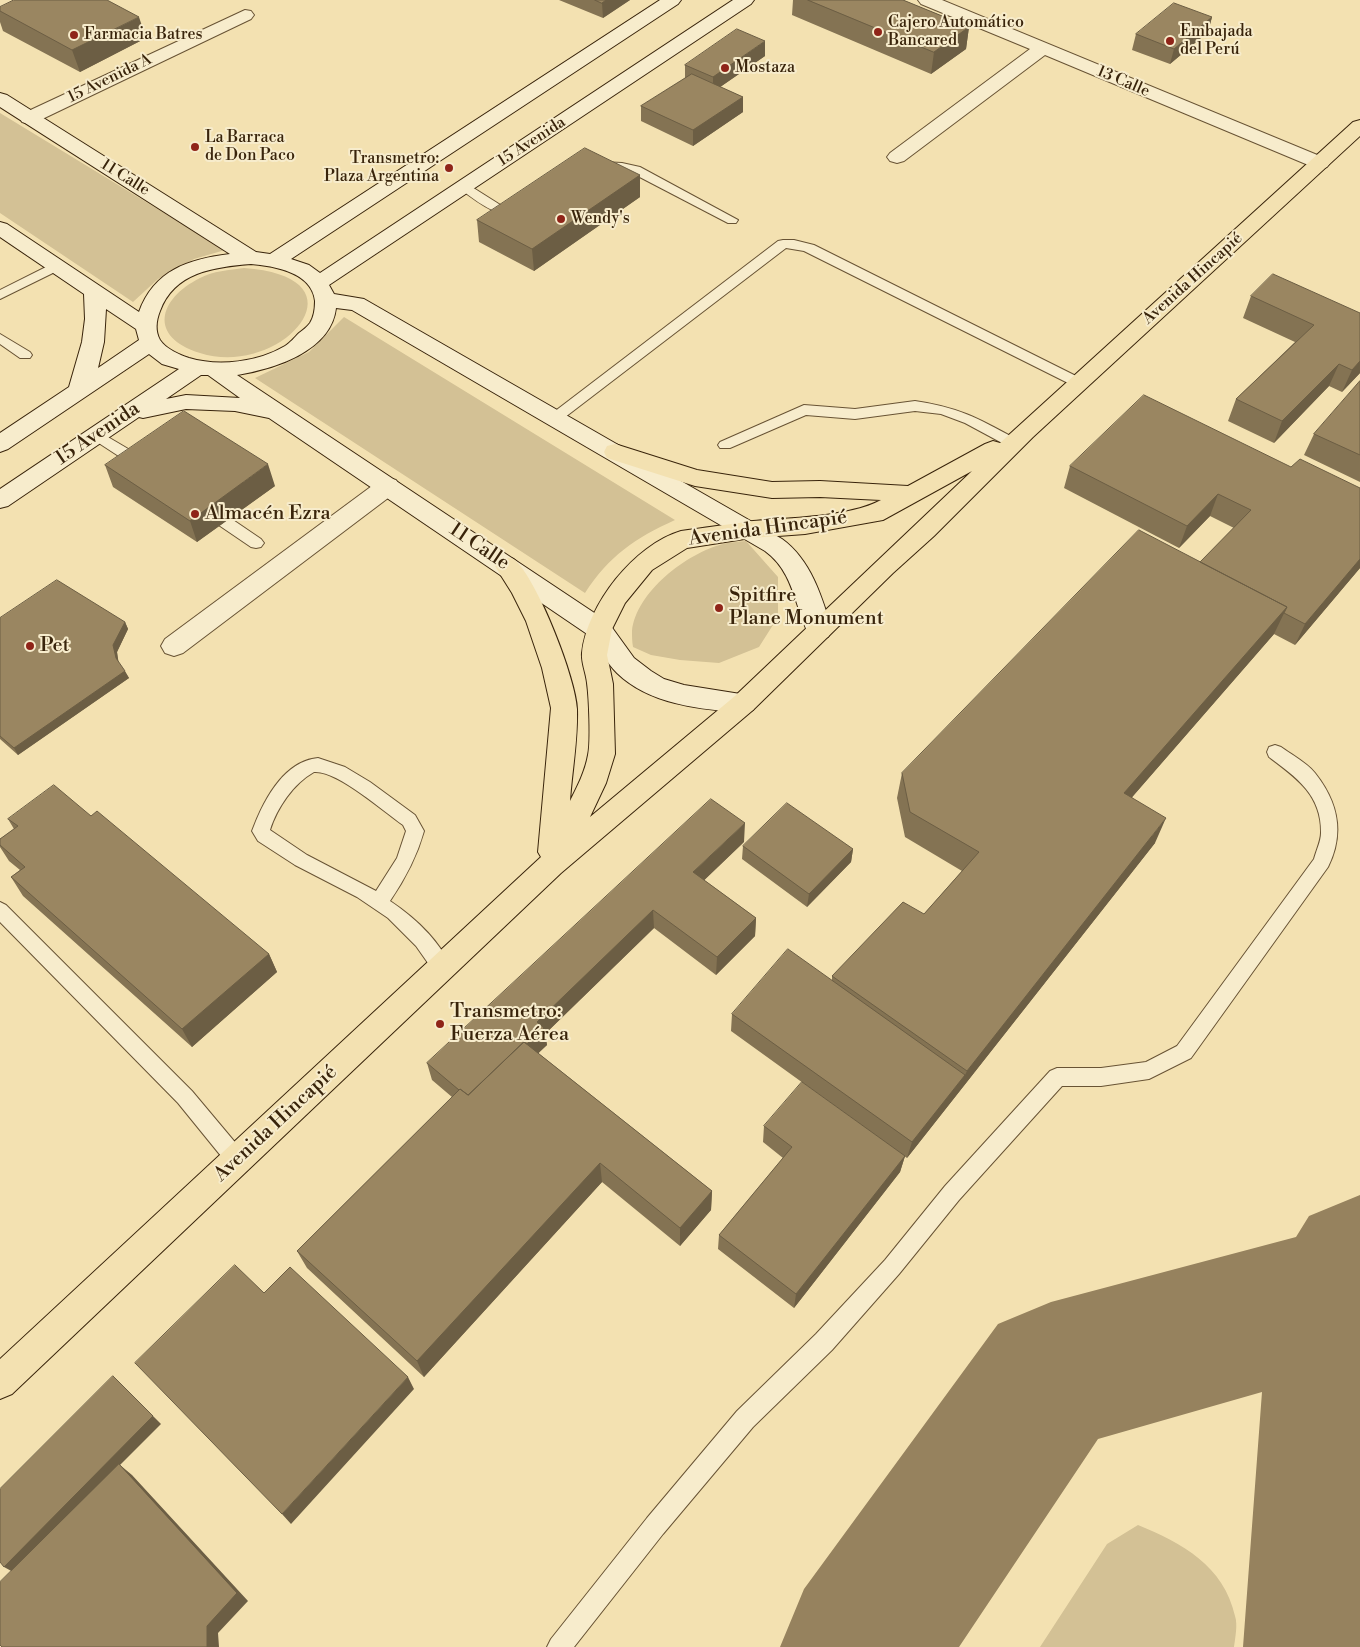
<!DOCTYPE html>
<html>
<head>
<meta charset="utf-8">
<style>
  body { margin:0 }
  canvas { display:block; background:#f3e1b1 }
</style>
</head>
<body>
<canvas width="1360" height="1647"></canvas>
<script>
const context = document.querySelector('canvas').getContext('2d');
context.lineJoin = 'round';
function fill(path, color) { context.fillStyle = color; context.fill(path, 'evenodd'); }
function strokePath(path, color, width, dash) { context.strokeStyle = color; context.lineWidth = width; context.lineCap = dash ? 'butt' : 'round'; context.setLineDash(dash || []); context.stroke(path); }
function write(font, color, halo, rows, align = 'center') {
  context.font = font + ' "Libre Bodoni",serif'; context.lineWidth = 4; context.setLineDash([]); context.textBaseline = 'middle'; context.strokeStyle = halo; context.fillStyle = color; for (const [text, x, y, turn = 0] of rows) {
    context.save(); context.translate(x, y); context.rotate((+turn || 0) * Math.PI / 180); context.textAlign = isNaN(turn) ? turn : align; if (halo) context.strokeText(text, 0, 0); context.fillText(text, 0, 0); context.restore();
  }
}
fill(new Path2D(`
  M0,113l225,137 -31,9 -36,20 -25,23 -133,-89z
  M244,268c128,9 37,111 -44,85 -52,-16 -42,-54 0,-75 13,-7 29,-8 44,-10z
  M344,317l331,203c-40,18 -66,36 -90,73l-330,-215 54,-26z
  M746,541l32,36v40l-19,30 -40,16 -39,-3 -29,-5 -18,-8c-1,-5 -1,-11 -1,-16 4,-39 55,-78 91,-87 7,-2 15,-2 23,-3z
  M1138,1525c44,18 86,41 97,91 3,9 0,22 -1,31h-194l67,-103z`), '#d3c195');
fill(new Path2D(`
  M1360,1195v452h-117l19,-255 -164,47 -139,208h-179l24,-58 194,-265 53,-22 245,-65 13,-21z`), '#96825e');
const lane = new Path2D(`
  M603,162l19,1 18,4 98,53 -2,3h-8l-96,-50 -33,-4 -2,-3 2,-3z
  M464,182l38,24 16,-6 6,4c-20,23 -46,-3 -64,-15l-2,-3z
  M783,240h11l20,5 270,135 2,3 -2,3h-10l-270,-135 -18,-3 -226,173h-10l-2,-3 2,-3 228,-174z
  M56,262l7,4 -2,3 -61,30v-9z
  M0,334l30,18 2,3 -2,3h-10l-20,-14z
  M915,401c42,6 63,17 99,37l2,3 -2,3h-10l-39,-21 -24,-9 -26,-3 -60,8 -49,-4 -76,33h-10l-2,-3 2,-3 84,-37 51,4z
  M96,430l51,30 2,4 -2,4h-10l-46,-30 -2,-3 2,-3z
  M206,504l5,1 50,34 3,4 -3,4 -5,1 -5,-1 -50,-34 -3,-4 3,-4z
  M1275,745l6,2c11,8 26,16 34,26 23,29 30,60 13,94l-137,191 -42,21 -48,7h-39l-103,114 -60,74 -67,76 -79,77 -90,107 -89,113h-27l4,-8 96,-121 90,-107 79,-77 69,-74 60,-74 105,-115 7,-3h44l45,-6 31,-16 137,-187c2,-8 7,-18 7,-26 1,-38 -25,-56 -52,-76l-2,-5 2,-5z
  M318,758l27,9 25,15 45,33 9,16c-7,25 -19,48 -34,70 24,16 49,39 61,66l-2,6 -7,2 -7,-2 -19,-27 -28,-28 -31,-21 -62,-32 -37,-24 -6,-10 2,-5c11,-28 31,-65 64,-68zM314,772c23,-2 69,39 89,53l3,6 -9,27 -21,33 -69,-36 -37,-25c7,-22 23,-46 44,-58z
  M0,902l6,3 186,186 52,62 3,7 -3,7 -7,3 -7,-3 -52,-64 -178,-181z`);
const street = new Path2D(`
  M918,0h24l385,159 3,4 -3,4 -7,2 -7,-2 -268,-112 -141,106 -7,2 -7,-2 -3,-4 3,-4 140,-104 -109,-45z
  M245,10l6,1 3,4 -3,4 -215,103 -7,2 -7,-2 -2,-4 2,-4z
  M388,478l8,2 4,6 -4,6 -213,161 -9,3 -9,-3 -4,-7 4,-7 215,-159z`);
const secondary = new Path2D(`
  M660,0h21l-3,4 -387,255 18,6 11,8 413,-273h21l-3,4 -422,281 5,9 30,5 418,240c29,21 40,58 50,91l-4,7 -9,2 -9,-2c-16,-30 -15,-64 -45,-86l-413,-241 -16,-2c-5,44 -63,61 -99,67l371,247 26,36 17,13 13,8 20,6 69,11 4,7 -4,7 -9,3c-43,-4 -94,-8 -127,-40 -11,-11 -18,-25 -27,-37l-321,-218 -34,-7 -49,-2 -43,9 -4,-1 -131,89 -8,2v-19l179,-120 -17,-5 -13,-10 -141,95 -8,3v-19l69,-46 13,-45 3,-23 -1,-25 -84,-57v-15l7,2 132,88c15,-42 50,-53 91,-58l-230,-147v-14l7,2 249,157 14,2zM251,264c23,2 61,8 64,37 0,7 -1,16 -5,22 -3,4 -7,7 -11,10 -4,4 -9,10 -14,13 -27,16 -66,21 -96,12 -9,-3 -23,-9 -29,-18 -5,-9 -4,-19 0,-29 14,-39 54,-44 91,-47zM106,309l30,20 3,11 -41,28 6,-26zM201,375h7l32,23 -54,-3 -20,4z`);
const primary = new Path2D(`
  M1360,120v16l-327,301 -99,99 -41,37 -140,137 -192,163 -549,521 -12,5v-40l541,-502 -3,-5 13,-144 -9,-40 -16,-47 -14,-28 -17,-27 3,-6c6,-2 13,-4 18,1 22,21 60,118 61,148 1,31 -5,62 -7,92 7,-14 15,-29 18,-46 3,-12 1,-58 -1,-72 -1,-10 -6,-21 -5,-30 5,-48 52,-108 99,-122 24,-3 48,-7 72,-10 36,-3 97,-4 128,-21l-61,-3 -48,1 -77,-12 -88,-28 -3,-6 3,-6 8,-2 82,26 75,12 48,-1 88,5 77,-42 8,-3 7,2 353,-321zM972,471l-237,225 -145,121 16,-34 9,-29 -2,-70 -6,-29 5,-26 13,-26 27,-33 35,-22 64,-10 54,-4 78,-14z`);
strokePath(lane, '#685334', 2);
strokePath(street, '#685334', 2);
strokePath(secondary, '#39240b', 2);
strokePath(primary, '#39240b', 2);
fill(lane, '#f7eccc');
fill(street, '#f7eccc');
fill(secondary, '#f7eccc');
fill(primary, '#f3e1b1');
fill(new Path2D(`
  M559,0h71l-27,18z
  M793,0h110l66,27 -3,22 -35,25 -139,-59z
  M0,7l146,31 -66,34 -77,-41 -3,-9z
  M1212,17l-4,15 -38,32 -38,-14 4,-16z
  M765,56l-45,31 23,10v15l-50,34 -52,-25v-15l44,-28v-13z
  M640,175v22l-106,74 -55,-29 -2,-22z
  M1251,296l109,17v60l-18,19 -13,-6 -55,57 -46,-22 8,-22 59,-57 -52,-24z
  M1360,381v101l-56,-27 10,-21z
  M105,465l170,21 -78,56 -84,-55z
  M1070,466l221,1 69,21v80l-65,77 -21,-11 -142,163 23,46 -196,249 -52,66 -176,-127 1,-17 100,-34v-4l92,-62 38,-43 -57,-34 -8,-39 5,-25 298,-211 34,-34 -24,-12 -31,32 -115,-60z
  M0,618l125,4 3,7 -11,23 1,10 11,16 -111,77 -18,-16z
  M91,816l178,138 8,18 -85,75 -169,-151 -12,-19 9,-7 -11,-9 -9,-14v-8l14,-10 -6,-10z
  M744,842l-40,38 52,38 -1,18 -39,39 -62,-47 -109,106 2,11 -9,8 174,138 -1,19 -31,36 -78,-64 -178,195 -117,-109 -10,-17 155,-154 -20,-17 -5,-17z
  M743,846l110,3 -2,13 -44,45 -65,-48z
  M764,1126l141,30 -5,16 -106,136 -76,-59 1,-14 64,-77 -20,-16z`), '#847353');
fill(new Path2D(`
  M606,0h24l-27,18 -1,-15z
  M139,17l7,21 -66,34 -8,-22z
  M1212,17l-4,15 -38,32 4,-15z
  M969,27l-3,22 -35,25 3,-22z
  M765,41v15l-52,36v-15z
  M743,97v15l-50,34v-16z
  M640,175v22l-106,74 -2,-22z
  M1360,361v12l-18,19 10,-22z
  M1339,364l-10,22 -55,57 8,-22z
  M268,464l7,22 -78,56 -7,-21z
  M1218,494l-8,22 -31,32 8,-22z
  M1360,559v9l-65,77 10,-21z
  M1287,607l-13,27 -160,184 10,-25z
  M125,622l3,7 -11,23 2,13 -3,-7 -3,-13z
  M125,671l4,7 -111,77 -4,-7z
  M1166,818l-11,25 -196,249 -52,66 5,-16 53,-67 2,-4z
  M745,823l-1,19 -51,49v-19z
  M853,849l-2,13 -44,45 2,-13z
  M653,910l1,18 -109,106 2,11 -74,71 64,-94z
  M756,918l-1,18 -39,39 1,-18z
  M269,954l8,18 -85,75 -10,-18z
  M905,1156l-5,16 -106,136 2,-14z
  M600,1163l2,19 -178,195 -7,-16z
  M712,1191l-1,19 -31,36v-18z
  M113,1376l48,48 -41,41 12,10 116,126 -30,32 1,14h-12l-192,-74 -11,-6z
  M408,1377l6,12 -123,135 -9,-10z`), '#6c5e44');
const building = new Path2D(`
  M14,0h93l32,17 -67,33 -72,-39v-4z
  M595,0h11l-4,3z
  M808,0h95l66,27 -35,25z
  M1174,3l38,14 -38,32 -38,-15z
  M737,29l28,12 -52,36 -28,-12z
  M692,74l51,23 -50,33 -52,-24z
  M585,148l55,27 -108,74 -55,-29z
  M1273,274l87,39v48l-8,9 -13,-6 -57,57 -46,-22 78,-74 -63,-29z
  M1360,381v74l-46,-21z
  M1144,395l147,72 9,-8 60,29v71l-55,65 -21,-11 3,-6 -87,-45 51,-52 -33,-16 -31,32 -117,-60z
  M184,411l84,53 -78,57 -85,-56z
  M1139,530l148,77 -163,186 42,25 -199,253 -135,-95 71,-74 21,12 55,-62 -69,-40 -8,-39z
  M57,580l68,42 -12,23 3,13 9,13 -111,77 -14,-12v-118z
  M54,785l37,31 6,-5 172,143 -87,75 -171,-152 14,-10 -25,-22v-6l18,-13 -10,-7z
  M711,799l34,24 -52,49 63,46 -39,39 -64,-47 -116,112 7,6 -17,16 -3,-2 -56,53 -8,-6 -1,1 -32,-27z
  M787,803l66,46 -44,45 -66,-48z
  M788,949l177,126 -53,67 -180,-128z
  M524,1042l188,149 -32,37 -80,-65 -183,198 -120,-110 163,-162 8,6z
  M802,1082l103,74 -109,138 -77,-59 73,-88 -28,-21z
  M235,1265l29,28 26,-26 118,110 -126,137 -147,-151z
  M113,1376l40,40 -149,151 -4,-5v-73z
  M119,1464l118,129 -30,33v21h-205l-2,-2v-63z`);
fill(building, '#9a8661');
strokePath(building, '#6c5e44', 1);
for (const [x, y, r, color] of [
  [878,32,5,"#8f2418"],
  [74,35,5,"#8f2418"],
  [1170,41,5,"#8f2418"],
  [725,68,5,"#8f2418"],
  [195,147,5,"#8f2418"],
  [449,168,5,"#8f2418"],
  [561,219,5,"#8f2418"],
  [195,514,5,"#8f2418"],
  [719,608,5,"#8f2418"],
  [30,646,5,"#8f2418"],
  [440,1024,5,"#8f2418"]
]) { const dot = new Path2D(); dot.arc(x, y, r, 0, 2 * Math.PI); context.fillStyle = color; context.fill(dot); strokePath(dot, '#f7eccc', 2); }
write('16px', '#39240b', '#f7eccc', [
  ["Cajero Automático",888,23],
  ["Bancared",888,41],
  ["Embajada",1180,32],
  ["del Perú",1180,50],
  ["Farmacia Batres",84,35],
  ["Mostaza",735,68],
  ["La Barraca",205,138],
  ["de Don Paco",205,156],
  ["Transmetro:",439,159,"right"],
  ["Plaza Argentina",439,177,"right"],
  ["Wendy's",571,219]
], 'left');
write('16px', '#39240b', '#f7eccc', [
  ["15 Avenida A",110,79,-26],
  ["13 Calle",1123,82,23],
  ["15 Avenida",532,142,-33],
  ["11 Calle",125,178,32],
  ["Avenida Hincapié",1193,279,-42]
]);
write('20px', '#39240b', '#f7eccc', [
  ["15 Avenida",98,434,-34],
  ["Avenida Hincapié",768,529,-8],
  ["11 Calle",479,547,34],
  ["Avenida Hincapié",276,1124,-43]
]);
write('20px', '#39240b', '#f7eccc', [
  ["Almacén Ezra",205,514],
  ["Spitfire",729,596],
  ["Plane Monument",729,619],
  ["Pet",40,646],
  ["Transmetro:",450,1012],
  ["Fuerza Aérea",450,1035]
], 'left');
</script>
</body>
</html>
